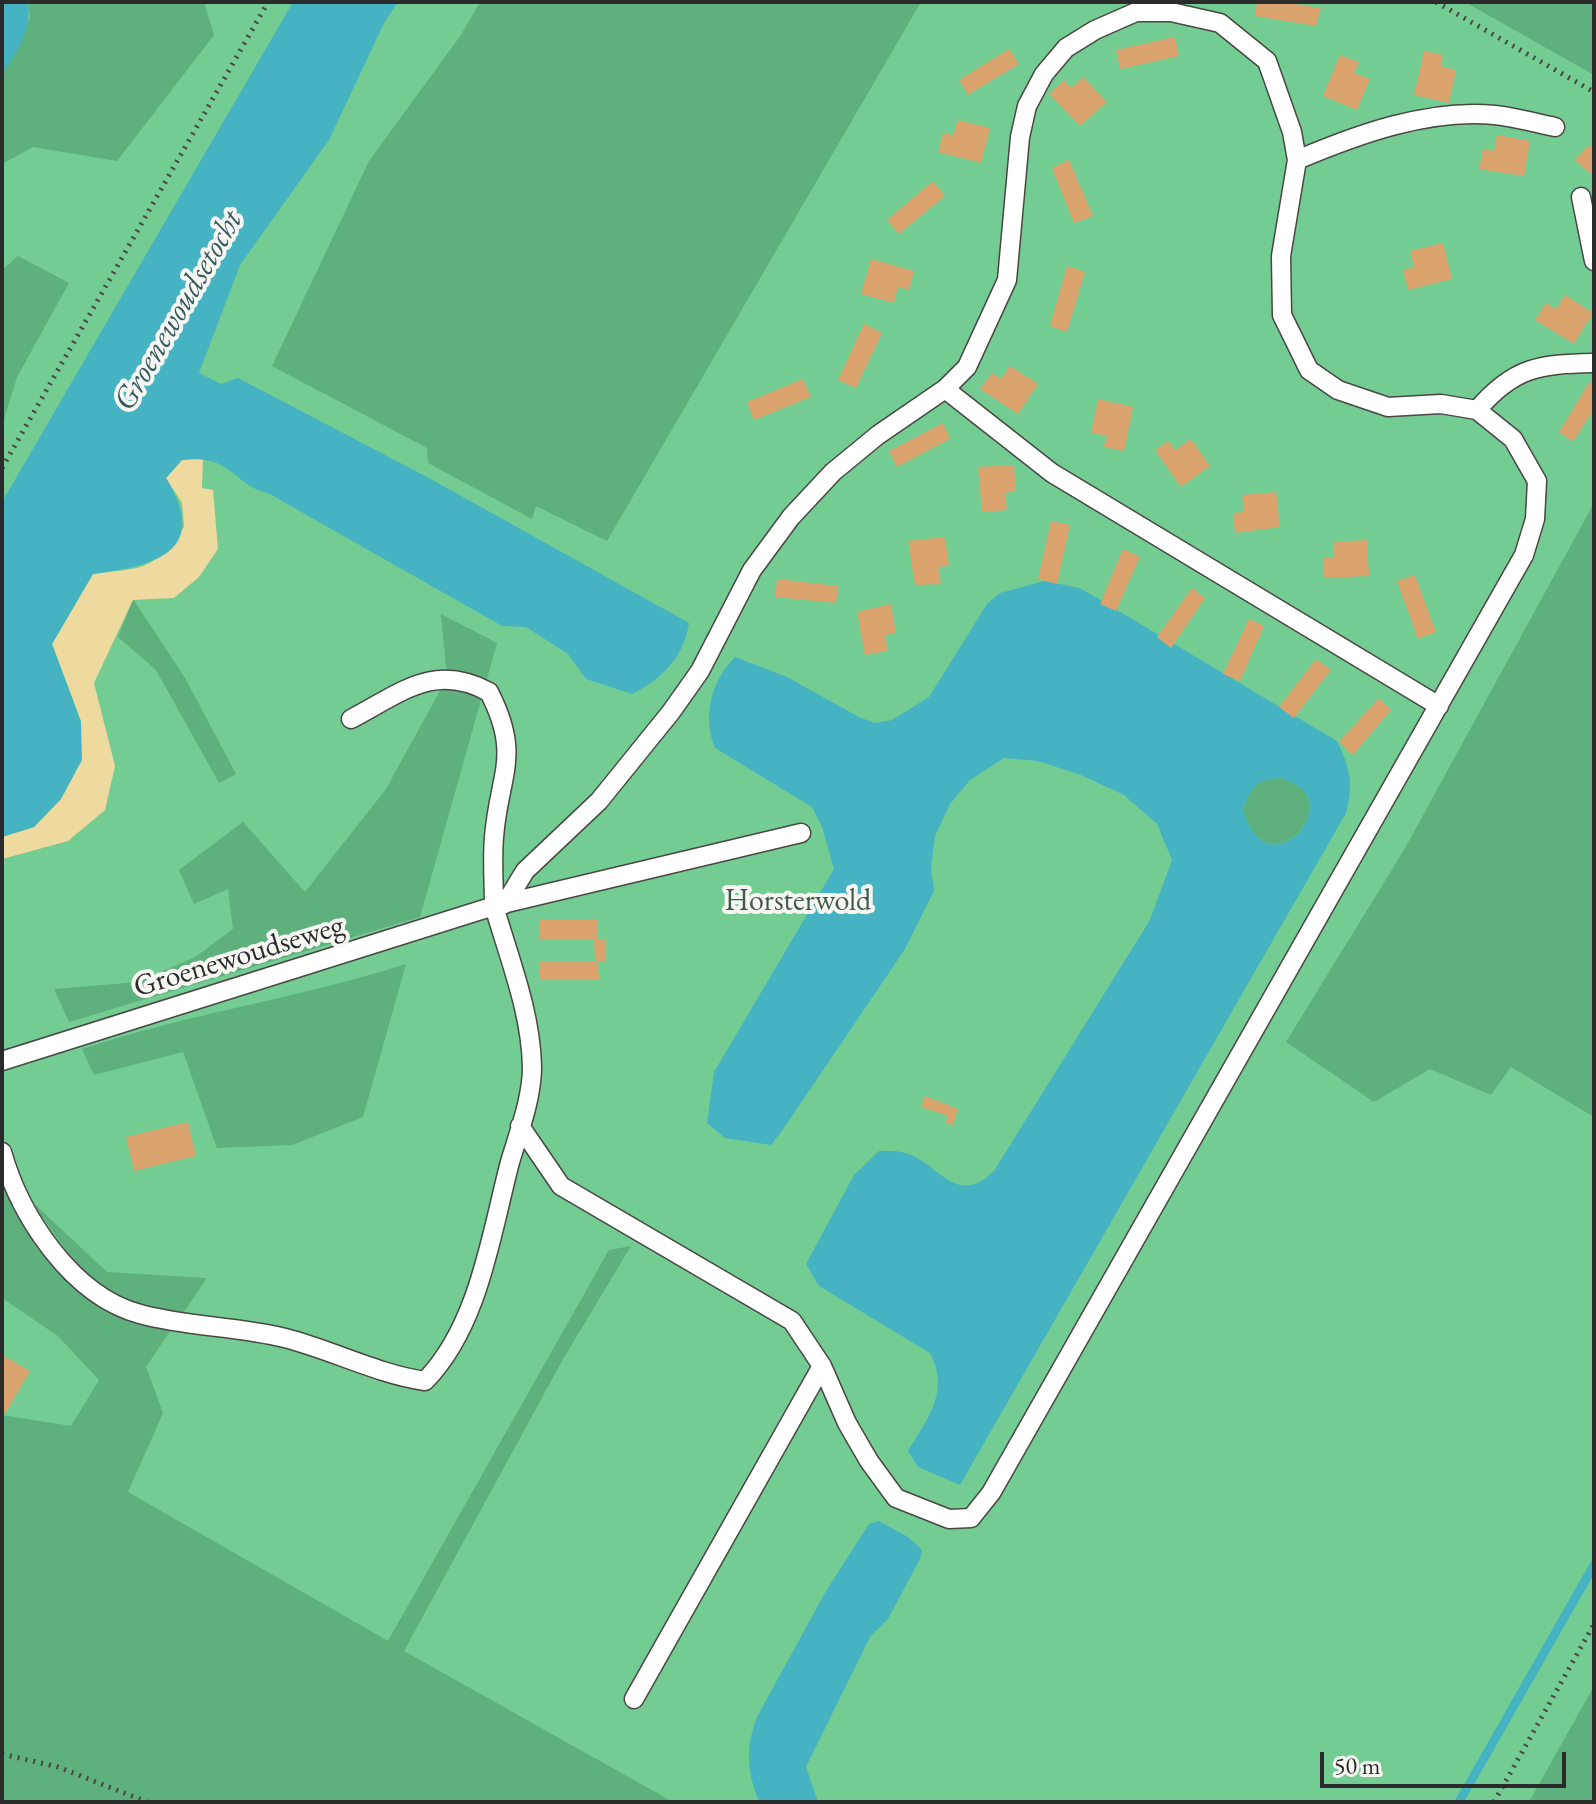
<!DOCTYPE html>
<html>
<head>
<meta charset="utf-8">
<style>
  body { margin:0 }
  #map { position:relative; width:1596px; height:1804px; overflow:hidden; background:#f1e7d2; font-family:"EB Garamond",serif }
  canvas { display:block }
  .frame { position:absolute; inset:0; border:4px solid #2b2b2b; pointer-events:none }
  .scale { position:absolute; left:1320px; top:1752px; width:246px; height:36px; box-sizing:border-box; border:4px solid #2b2b2b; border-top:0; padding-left:10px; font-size:24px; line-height:28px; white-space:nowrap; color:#2b2b2b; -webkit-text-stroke:6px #f6f6f2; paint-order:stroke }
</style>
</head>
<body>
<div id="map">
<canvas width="1596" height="1804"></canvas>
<div class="frame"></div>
<div class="scale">50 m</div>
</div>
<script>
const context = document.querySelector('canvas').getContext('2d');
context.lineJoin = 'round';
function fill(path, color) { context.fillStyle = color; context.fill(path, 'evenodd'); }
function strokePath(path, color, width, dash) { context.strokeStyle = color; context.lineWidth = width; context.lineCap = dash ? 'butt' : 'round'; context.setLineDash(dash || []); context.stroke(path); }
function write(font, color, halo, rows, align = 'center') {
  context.font = font + ' "EB Garamond",serif'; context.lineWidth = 8; context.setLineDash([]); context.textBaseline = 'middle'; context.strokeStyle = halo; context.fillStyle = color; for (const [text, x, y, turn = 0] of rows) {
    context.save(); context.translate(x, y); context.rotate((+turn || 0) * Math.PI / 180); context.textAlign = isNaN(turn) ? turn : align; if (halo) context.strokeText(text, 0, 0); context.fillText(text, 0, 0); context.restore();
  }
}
fill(new Path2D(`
  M2,2h1592v1800h-1592z`), '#73cc92');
fill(new Path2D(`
  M28,2h176l10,33 -97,126 -84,-14 -31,17v-90l28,-57z
  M480,2h441l-314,539 -71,-35 -4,13 -104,-56 -1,-15 -155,-82 97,-205 92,-126z
  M1465,2h129v73z
  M18,256l51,27 -52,94 -15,49v-156z
  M1594,503v614l-83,-50 -20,28 -61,-26 -56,33 -88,-60 118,-192z
  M133,599l52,79 51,96 -17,9 -63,-113 -38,-33z
  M441,614l56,29 -77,274 -351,105 -15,-33 85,-7 58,-26 36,-27 -5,-40 -34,15 -15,-34 64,-48 62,70 81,-103 61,-111z
  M1281,778c11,5 25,9 28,23 6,31 -46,75 -66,9 8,-23 13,-31 38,-32z
  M406,964l-43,153 -71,28 -75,3 -34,-96 -89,23 -12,-26c106,-35 217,-51 324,-85z
  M2,1174l52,88 119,65 -27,40 17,46 -35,79 260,149 221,-391 22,-4 -69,115 -158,290 269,151h-671v-387l69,11 28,-46 -41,-44 -56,-38z
  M30,1200l77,72 100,6 -24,35c-90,-13 -103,-45 -153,-113z
  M1594,1686v116h-65z`), '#5eb07c');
fill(new Path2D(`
  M203,458l-1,30 11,2 5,59 -19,28 -25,21 -41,2 -39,83 21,83 -10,44 -37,31 -66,18v-22l32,-10 27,-28 20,-78 -29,-77 41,-70c54,-7 57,-2 91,-47l-2,-24 -16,-25 16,-18z`), '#eeda9e');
fill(new Path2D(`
  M2,2h26c4,27 -11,51 -26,72z
  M293,2h105l-14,21 -55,117 -89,125 -41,108 22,11 17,-6 191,100 260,145c-5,34 -28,57 -57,71l-46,-15 -18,-25 -42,-27 -24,-1 -234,-133c-35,-7 -34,-39 -86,-33l-16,18c45,74 -11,88 -73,96l-41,70 29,78 1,38 -21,39 -27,28 -32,10v-335z
  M1045,581l35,7 257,153c13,27 17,43 9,72l-386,672 -42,-18 -10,-16c20,-33 42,-60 22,-98l-111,-67 -13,-22 48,-89 25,-24c11,0 21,-1 32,4 31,13 46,51 83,16l156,-251 22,-60 -15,-36 -33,-29 -43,-20 -43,-14 -34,-3 -34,22 -20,24 -15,32 -4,32 3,23 -29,58 -121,179 -13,17 -46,-7 -18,-15 7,-51 120,-203 -12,-42 -10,-20 -97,-59c-13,-31 -4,-67 20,-91l52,20 72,40 16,6 17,-3 37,-23 58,-93 13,-11zM1281,778c11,5 25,9 28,23 6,32 -46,75 -66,9 8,-23 14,-31 38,-32z
  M879,1521l29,16 14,13 -1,7 -33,62 -18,18 -64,130 12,35h-59c-12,-31 -14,-54 -2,-85l69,-126 43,-67z
  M1594,1556v18l-130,228h-10z`), '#46b3c3');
fill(new Path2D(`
  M1257,2h25l39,6 -5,18 -61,-10z
  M1175,37l4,19 -59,13 -4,-19z
  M1009,49l10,15 -51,31 -9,-15z
  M1424,51l19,4 -2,11 15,4 -7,33 -35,-8z
  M1340,55l19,7 -5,11 16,6 -13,31 -34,-14z
  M1083,77l24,25 -27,24 -31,-32 15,-14 7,8z
  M958,120l32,8 -9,35 -43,-11 5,-19 10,2z
  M1497,135l33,6 -6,35 -45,-7 4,-20 11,2z
  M1589,145l5,5v27l-19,-17z
  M1069,160l24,56 -19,7 -22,-55z
  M933,181l12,15 -46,38 -12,-14z
  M1443,243l9,36 -44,11 -5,-20 11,-3 -4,-16z
  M871,259l43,12 -5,19 -11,-3 -4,16 -33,-9z
  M1067,266l18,6 -18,60 -17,-6z
  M1565,295l28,18 -19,31 -39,-24 11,-17 10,6z
  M864,324l18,9 -26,55 -18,-8z
  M1010,366l28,18 -20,30 -38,-25 12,-16 9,6z
  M803,379l8,18 -57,23 -7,-18z
  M1590,381l4,3v25l-21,33 -14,-10z
  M1098,399l35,8 -9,44 -20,-4 3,-11 -16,-3z
  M943,423l7,16 -53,28 -8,-16z
  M1191,439l19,27 -29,21 -26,-37 13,-9 7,9z
  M1014,465l2,26 -11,2 2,17 -25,2 -4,-45z
  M1276,492l4,35 -45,6 -2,-20 11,-1 -2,-17z
  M1051,521l19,4 -13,59 -19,-5z
  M945,537l4,29 -11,1 3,17 -26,1 -7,-44z
  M1367,540l2,36 -45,2 -1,-20 11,-1 -1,-15z
  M1123,549l17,8 -24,54 -16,-7z
  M1415,575l21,57 -18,7 -21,-58z
  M777,579l61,7 -2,17 -61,-6z
  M1192,588l13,10 -34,50 -14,-11z
  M891,604l5,29 -11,2 3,16 -23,4 -8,-43z
  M1249,619l15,7 -24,55 -17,-7z
  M1316,659l15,11 -37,48 -15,-11z
  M1379,698l12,12 -38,45 -14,-13z
  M598,919v21h8v21h-8l1,19h-60v-18l56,-1 -1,-21 -54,-1 -1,-19z
  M925,1096l33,13 -5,16 -8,-2 3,-7 -27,-9z
  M188,1122l8,34 -62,15 -8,-34z
  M2,1355l28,16 -25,43 -3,-2z`), '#daa36e');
const lane = new Path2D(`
  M1297,160c59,-25 132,-52 198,-45 20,2 40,8 60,12
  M1581,197l13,64
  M945,389l107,84 387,233
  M1477,410c37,-43 62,-46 117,-47
  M505,904l20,-33 74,-70 72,-89 29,-41 52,-101 39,-53 42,-45 45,-37 67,-46 22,-22 40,-87 13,-143 7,-31 17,-32 22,-26 29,-18 41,-18h35l49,11 47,38 25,71 5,28 -16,96 1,59 27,55 29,20 50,17 53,-3 36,6 36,29 24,42 -2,38 -11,36 -533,938 -20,25 -22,1 -53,-21 -27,-37 -22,-38 -25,-57 -30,-45 -231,-135 -41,-60
  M2,1061l492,-155c0,-22 -2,-46 0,-69 5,-63 28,-81 -5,-145 -55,-30 -88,1 -138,27
  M2,1152c18,64 70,144 138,162 47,13 97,12 145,24 47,12 92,36 140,43 54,-55 66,-147 85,-219 9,-30 22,-64 22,-95 -1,-55 -23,-109 -38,-161l307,-73
  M634,1699l188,-333`);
strokePath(lane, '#494744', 21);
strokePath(new Path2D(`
  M1436,2l158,90
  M2,468l266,-466
  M2,1754l56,13 89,35
  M1494,1802l100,-178`), '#494744', 5, [2, 6]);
strokePath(lane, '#fff', 18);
write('30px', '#415b4a', '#f6f6f2', [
  ["Horsterwold",798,902]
]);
write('30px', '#2b2b2b', '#f6f6f2', [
  ["Groenewoudseweg",239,957,-17]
]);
write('italic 32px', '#345b60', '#f6f6f2', [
  ["Groenewoudsetocht",179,311,-60]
]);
</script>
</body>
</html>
